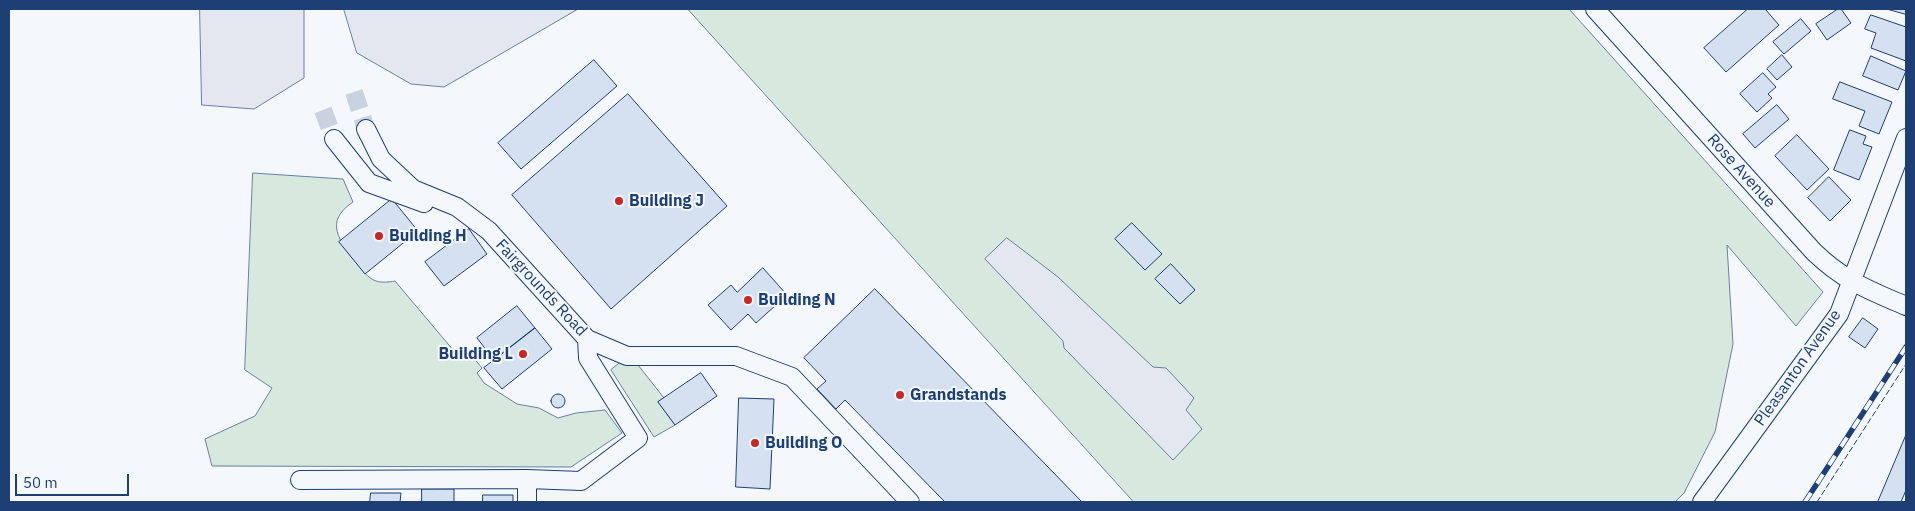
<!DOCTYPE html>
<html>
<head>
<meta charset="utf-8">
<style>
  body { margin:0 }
  #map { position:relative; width:1915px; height:511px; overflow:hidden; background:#f4f7fb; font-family:"IBM Plex Sans",sans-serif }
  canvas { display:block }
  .frame { position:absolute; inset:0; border:10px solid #1d3f73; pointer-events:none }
  .scale { position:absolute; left:15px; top:474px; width:114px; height:22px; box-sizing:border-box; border:2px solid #1d3f73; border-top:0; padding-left:6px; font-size:15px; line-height:18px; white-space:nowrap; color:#1d3f73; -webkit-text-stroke:4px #f4f7fb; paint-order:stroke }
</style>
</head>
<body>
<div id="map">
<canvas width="1915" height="511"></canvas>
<div class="frame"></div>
<div class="scale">50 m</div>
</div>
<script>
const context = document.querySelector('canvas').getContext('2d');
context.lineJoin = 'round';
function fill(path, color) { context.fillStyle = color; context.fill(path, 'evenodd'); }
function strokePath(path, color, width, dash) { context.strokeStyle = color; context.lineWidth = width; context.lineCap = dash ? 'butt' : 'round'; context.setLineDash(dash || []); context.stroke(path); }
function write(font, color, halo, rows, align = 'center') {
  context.font = font + ' "IBM Plex Sans",sans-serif'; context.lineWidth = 4; context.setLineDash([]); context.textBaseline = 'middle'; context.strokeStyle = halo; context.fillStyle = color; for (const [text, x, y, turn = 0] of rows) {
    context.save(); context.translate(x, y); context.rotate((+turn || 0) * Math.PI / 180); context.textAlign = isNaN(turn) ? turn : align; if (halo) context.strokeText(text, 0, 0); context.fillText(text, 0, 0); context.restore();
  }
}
const green = new Path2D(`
  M688,9h881l254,283 -27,34 -69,-81 6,99 -18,88 -31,61 -9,9h-541z
  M253,173l90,6 10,23c-30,20 -13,39 3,60 6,7 11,16 20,19 6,2 13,1 19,0l64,76 9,-6 14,17 -5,5 7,10 33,21 22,4 19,10 18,-5 29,-3 17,23 -51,34 -359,-1 -7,-27 50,-23 17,-28 -27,-18z
  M621,362l17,3 26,33 -6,4 17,23 -21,12 -43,-67z`);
fill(green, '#d7e8df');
strokePath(green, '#687fa3', 1);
const parking = new Path2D(`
  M200,9h104v69l-50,31 -52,-4z
  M344,9h234l-134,78 -33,-3 -54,-31z
  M1007,238l51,39 95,90 13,1 28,30 -8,12 16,19 -29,31 -109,-112 -1,-7 -78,-82z`);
fill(parking, '#e3e8f0');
strokePath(parking, '#687fa3', 1);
const building = new Path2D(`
  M1748,9h17l14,16 -53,47 -22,-24z
  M1838,9h3l10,14 -24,17 -11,-16z
  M1887,9h19v5z
  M1871,15l35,12v34l-35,-13 5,-15 -11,-4z
  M1801,19l10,12 -27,23 -11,-12z
  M1782,55l10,12 -15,13 -10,-11z
  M1871,56l35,15 -8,19 -35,-14z
  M594,60l23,26 -96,83 -23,-26z
  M1763,73l13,14 -8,7 4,4 -15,14 -17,-18z
  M1840,82l52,20 -13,32 -20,-8 6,-15 -32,-12z
  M628,94l99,112 -116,103 -99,-114z
  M1777,105l12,14 -34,29 -12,-14z
  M1850,130l16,6 -3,8 9,3 -13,33 -25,-10z
  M1797,135l32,34 -22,21 -32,-34z
  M1829,177l22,23 -21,21 -22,-23z
  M392,199l26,32 -53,43 -26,-32z
  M1132,223l30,31 -17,16 -30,-31z
  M469,229l18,25 -43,32 -19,-24z
  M1171,264l24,26 -15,14 -25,-25z
  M763,268l24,27 -31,28 -8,-9 -17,16 -23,-25 23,-20 6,7z
  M875,289l207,213h-137l-100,-102 -9,9 -19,-20 9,-8 -22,-23z
  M517,306l18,22 -41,32 -17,-22z
  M1863,318l15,11 -13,19 -16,-11z
  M535,328l17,21 -50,40 -18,-21z
  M701,373l16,23 -42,29 -17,-23z
  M551 401a7 7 0 1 1 14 0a7 7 0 1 1-14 0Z
  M739,398l35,1 -4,90 -34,-2z
  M1906,435v55l-5,12h-23z
  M422,489h32v13h-32z
  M371,493h30l-1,9h-30z
  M483,495h30v7h-30z`);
fill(building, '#d5e0f0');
strokePath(building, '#1d3f73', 1);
strokePath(new Path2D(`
  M354,92l12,37
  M323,110l11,29`), '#c9d2e0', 18, [18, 9]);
const minor = new Path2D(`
  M1595,9l219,243c30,29 55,38 92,54
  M366,129l15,30 32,30 44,18 32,24 98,108 40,17h109l56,21 118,125
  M334,139l35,44 55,20
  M527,479v23
  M300,480l227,-1 54,2 57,-43 -50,-80 -1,-19
  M1702,502l137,-188 67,-176`);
strokePath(minor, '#1d3f73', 20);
strokePath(minor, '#f4f7fb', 18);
const rail = new Path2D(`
  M1805,502l101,-155`);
strokePath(rail, '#1d3f73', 5.5);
strokePath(rail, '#f4f7fb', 4, [11]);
strokePath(new Path2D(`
  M1817,502l89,-138`), '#1d3f73', 1, [6, 2.5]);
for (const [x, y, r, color] of [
  [619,201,5,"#c62828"],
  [379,236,5,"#c62828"],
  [748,300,5,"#c62828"],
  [523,354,5,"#c62828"],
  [900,395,5,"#c62828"],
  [755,443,5,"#c62828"]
]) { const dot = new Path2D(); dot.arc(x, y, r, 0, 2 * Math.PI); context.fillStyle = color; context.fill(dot); strokePath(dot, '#f4f7fb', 2); }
write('16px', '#1d3f73', '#f4f7fb', [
  ["Rose Avenue",1741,171,48],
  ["Fairgrounds Road",541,288,47],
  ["Pleasanton Avenue",1798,368,-55]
]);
write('bold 16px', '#1d3f73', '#f4f7fb', [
  ["Building J",629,201],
  ["Building H",389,236],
  ["Building N",758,300],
  ["Building L",513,354,"right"],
  ["Grandstands",910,395],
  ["Building O",765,443]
], 'left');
</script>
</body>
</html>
